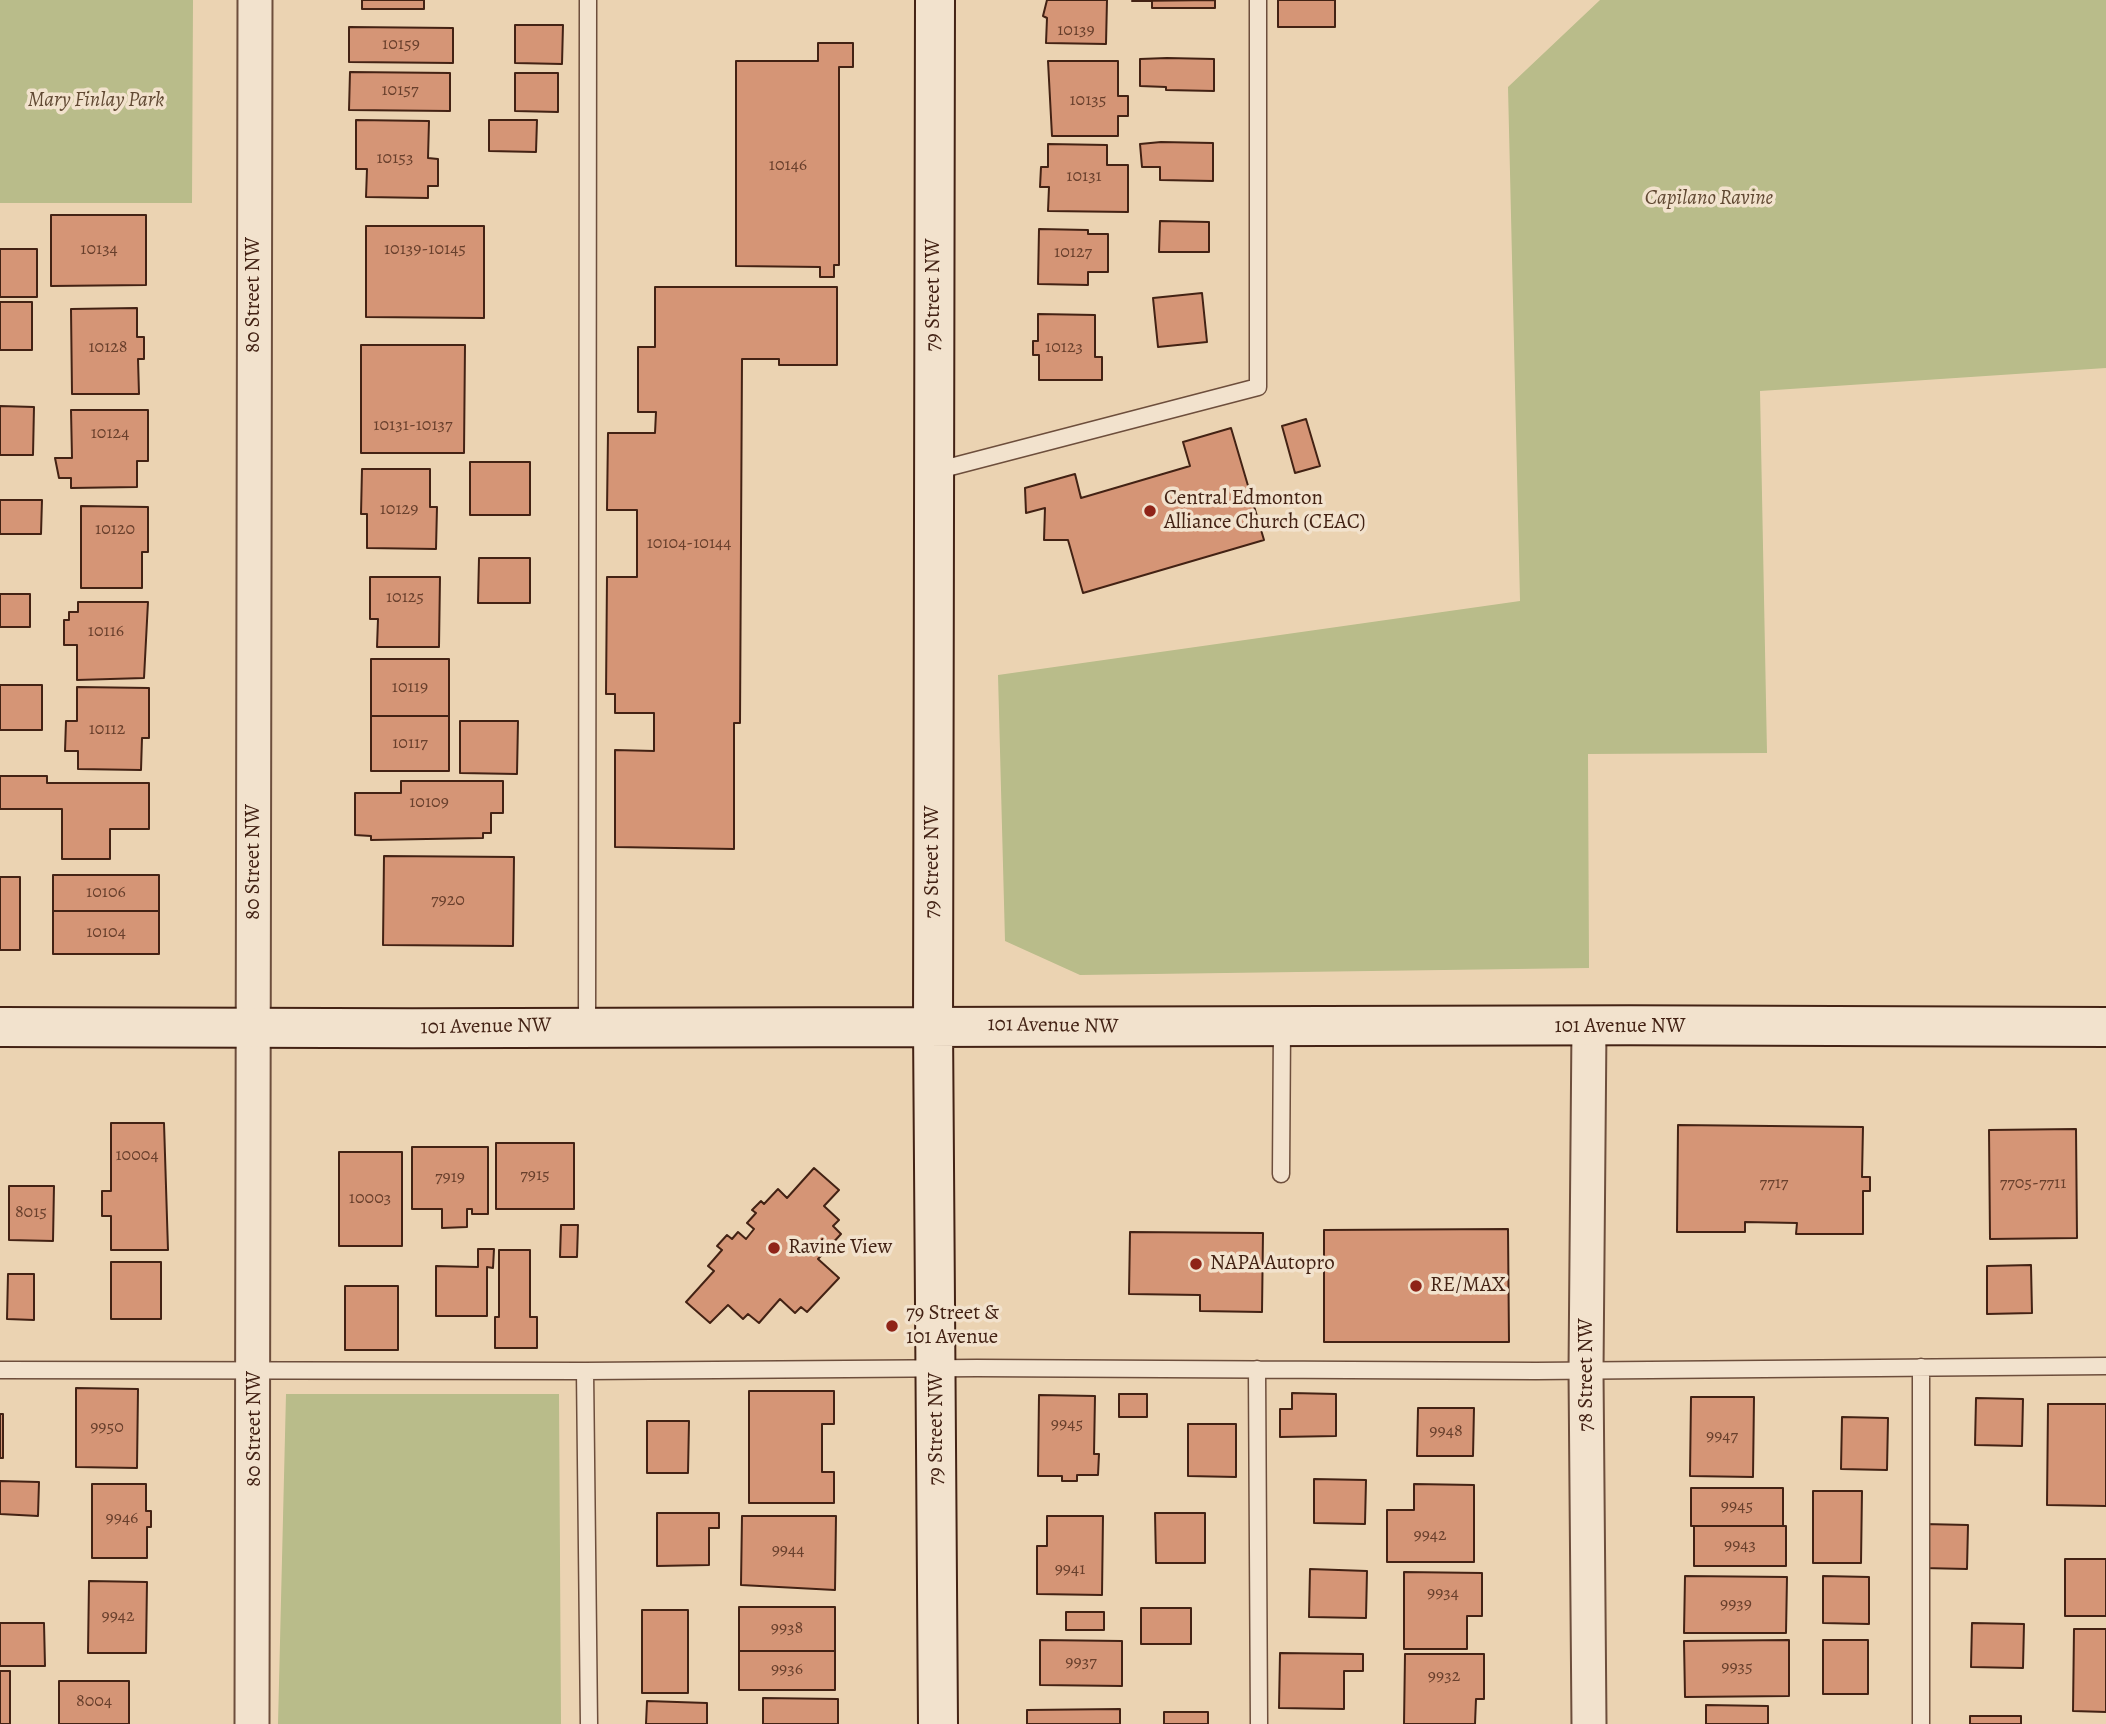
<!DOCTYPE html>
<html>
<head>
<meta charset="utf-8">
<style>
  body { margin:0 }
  canvas { display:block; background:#ebd3b2 }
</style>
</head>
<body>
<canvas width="2106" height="1724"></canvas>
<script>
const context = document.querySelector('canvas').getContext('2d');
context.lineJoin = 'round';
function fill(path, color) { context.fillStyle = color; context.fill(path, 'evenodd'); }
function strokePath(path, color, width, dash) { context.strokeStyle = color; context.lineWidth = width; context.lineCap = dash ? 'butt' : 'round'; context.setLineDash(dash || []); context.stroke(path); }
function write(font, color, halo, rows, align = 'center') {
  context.font = font + ' Alegreya,serif'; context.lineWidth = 7; context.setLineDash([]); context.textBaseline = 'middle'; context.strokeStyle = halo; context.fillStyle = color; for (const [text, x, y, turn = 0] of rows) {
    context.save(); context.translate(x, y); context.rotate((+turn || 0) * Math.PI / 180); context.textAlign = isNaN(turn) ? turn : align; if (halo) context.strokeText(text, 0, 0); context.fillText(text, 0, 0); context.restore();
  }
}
fill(new Path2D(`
  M0,0h193l-1,203h-192z
  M1600,0h506v368l-346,23 7,362 -179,1 1,214 -509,7 -75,-34 -7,-266 522,-74 -12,-514z
  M286,1394h273l2,330h-283z`), '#b9bc8a');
const building = new Path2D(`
  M362,0h62v9h-62z
  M1047,0h60l-1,44 -60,-1 1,-25 -4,-2z
  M1215,0v8h-63v-7h-20z
  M1278,0h57v27h-57z
  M515,25h48l-1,39 -47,-1z
  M349,27l104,1v35l-104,-1z
  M818,43h35v24h-14v198h-5v12h-14v-10l-84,-1v-205h82z
  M1167,58l47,1v32l-48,-1v-3l-26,-1v-27z
  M1048,61h70v35h10v20h-10v20h-66z
  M350,72l100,1v38l-101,-1z
  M515,73h43v39l-43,-1z
  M356,120l73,1 -1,37 10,1v27h-10v12l-62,-1 1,-28h-11z
  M489,120h48l-1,32 -47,-1z
  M1161,142l52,1v38l-53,-1v-13h-18l-2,-23z
  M1048,144l59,1v20h21v47l-80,-1 1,-24h-9l1,-20h7z
  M51,215h95v70l-95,1z
  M1160,221l49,1v30h-50z
  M366,226h118v92l-118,-1z
  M1039,229l49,1v4h20v38h-20v13l-50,-1z
  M0,249h37v48h-37z
  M655,287h182v78h-58v-6h-37l-2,364h-6v126l-119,-2v-97l39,1v-38h-39v-19h-9l1,-117h30v-67h-30l1,-77h47l1,-21h-18v-65h17z
  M1202,293l5,49 -49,5 -5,-49z
  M0,302h32v48h-32z
  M137,308v29h7v22h-6l1,35h-67l-1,-85z
  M1038,314l57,1v42h7v23h-63v-25h-6v-14h5z
  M361,345h104l-1,108h-103z
  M0,406l34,1 -1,48h-33z
  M71,410h77v51h-11v26l-66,1v-10h-12l-4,-20h17z
  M1306,419l14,47 -25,7 -13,-47z
  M1231,428l33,112 -181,53 -15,-53h-24l1,-32 -19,5 -1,-25 50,-14 6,24 109,-32 -7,-24z
  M470,462h60v53h-60z
  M362,469h68v38h7l-1,42 -69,-1v-34h-6z
  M0,500h42l-1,34h-41z
  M81,506l67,1v45h-6v36h-61z
  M479,558h51v45h-52z
  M370,577h70l-1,70h-62l1,-28h-8z
  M0,594h30v33h-30z
  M78,602h70l-4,76 -67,2v-35h-13v-25h5v-8h9z
  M371,659h78v57h-78z
  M0,685h42v45h-42z
  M77,687l72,1v50h-7l-1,32 -63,-1v-18h-13l1,-30h11z
  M371,716h78v55h-78z
  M460,721h58l-1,53 -57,-1z
  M0,776h47v7h102v46h-39v30h-48v-50h-62z
  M401,781h102v32h-12v20h-8v5l-112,2v-4l-16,-1v-42h46z
  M384,856l130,1 -1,89 -130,-1z
  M53,875h106v36h-106z
  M0,877h20v73h-20z
  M53,911h106v43h-106z
  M111,1123h53l4,127h-57v-34h-9v-25h9z
  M1678,1125l185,2 -1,50h8v14h-7v43h-67l1,-11 -52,-1v10h-68z
  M2076,1129l1,109 -87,1 -1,-109z
  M496,1143h78v66h-78z
  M412,1147h76v67h-16v-5h-5v18l-25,1v-19h-30z
  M339,1152h63v94h-63z
  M814,1168l25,22 -15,16 15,14 -6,6 8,8 -23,25 21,19 -32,34 -6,-5 -6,6 -15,-14 -21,24 -11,-9 -5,5 -15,-14 -18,18 -24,-21 28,-31 -6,-5 14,-16 -5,-4 10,-11 5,4 6,-7 8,7 8,-10 -7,-6 9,-10 -4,-3 9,-9 3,3 14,-15 9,9z
  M9,1186h45l-1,55 -44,-1z
  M561,1225h17l-1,32h-17z
  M1508,1229l1,113h-185v-112z
  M1130,1232l133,1 -1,79 -62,-1v-16l-71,-1z
  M478,1249h16l-1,19 -6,-1v49h-51v-50l42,1z
  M499,1250h31v67h7v31h-42v-31h4z
  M111,1262h50v57h-50z
  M2031,1265l1,48 -45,1v-48z
  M8,1274h26v46l-27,-1z
  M345,1286h53v64h-53z
  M76,1388l62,1 -1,79 -61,-1z
  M749,1391h85v33h-12v48h12v31h-85z
  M1292,1393l44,1v42l-56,1v-28h12z
  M1119,1394h28v23h-28z
  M1039,1395l56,1 -1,58h5l-1,21h-21v6h-15v-5h-24z
  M1691,1397h63l-1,80 -63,-1z
  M1976,1398l47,1 -1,47 -47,-1z
  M2048,1404h58v102l-59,-1z
  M1418,1408h56l-1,48h-56z
  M0,1414h3v44h-3z
  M1842,1417l46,1 -1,52 -46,-1z
  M647,1421h42l-1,52h-41z
  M1188,1424h48v53l-48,-1z
  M1314,1479l52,1 -1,44 -51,-1z
  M0,1481l39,1 -1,34 -38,-2z
  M92,1484h54v27h5v16h-4v31h-55z
  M1414,1484l60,1v77h-87v-52h27z
  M1691,1488h92v38h-92z
  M1813,1491h49l-1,72h-48z
  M657,1513h62v15h-10v37l-52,1z
  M1155,1513h50v50h-49z
  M742,1516h94l-1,74 -94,-5z
  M1047,1516h56l-1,79 -65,-1v-48h10z
  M1924,1524l44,1 -1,44 -44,-1z
  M1694,1526h92v40h-92z
  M2065,1559h41v57h-41z
  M1310,1569l57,2 -1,47 -57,-1z
  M1404,1572l78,1v43h-15v33h-63z
  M1685,1576l102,1 -1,56h-102z
  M1823,1576l46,1v47l-46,-1z
  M89,1581l58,1 -1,71h-58z
  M739,1607h96v44h-96z
  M1141,1608h50v36h-50z
  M642,1610h46v83h-46z
  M1066,1612h38v18h-38z
  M0,1623h44l1,43h-45z
  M1972,1623l52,1 -1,44 -52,-1z
  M2074,1629h32v83l-33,-1z
  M1040,1640l82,1v45l-82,-1z
  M1789,1640v56l-104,1 -1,-56z
  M1823,1640h45v54h-45z
  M739,1651h96v39h-96z
  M1280,1653l83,1v17h-19v38l-65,-1z
  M1405,1654h79v45h-8l-1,25h-71z
  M0,1671h10v53h-10z
  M59,1681h70v43h-70z
  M763,1698l75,1v25h-75z
  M647,1701l60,2v21h-61z
  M1706,1705l62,1v18h-62z
  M1120,1709v15h-93v-14z
  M1164,1712h44v12h-44z
  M1970,1716h51v8h-51z`);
fill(building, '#d59576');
strokePath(building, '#432214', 2);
const lane = new Path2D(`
  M935,471l323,-84v-387
  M587,1026l1,-1026
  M1281,1174l1,-146
  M1257,1369l2,355
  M0,1370l585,1 392,-3 559,3 570,-5
  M585,1371l4,353
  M1921,1724v-357`);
const street = new Path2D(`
  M1589,1027l-3,344 3,353
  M252,1724l3,-1724`);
const secondary = new Path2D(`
  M935,0l-2,1025 5,699
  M0,1027c702,5 1404,-6 2106,0`);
strokePath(lane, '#6d4e3c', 19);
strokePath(street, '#6d4e3c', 37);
strokePath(secondary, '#432214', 42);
strokePath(lane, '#f2e2cd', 16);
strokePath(street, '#f2e2cd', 33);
strokePath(secondary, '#f2e2cd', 38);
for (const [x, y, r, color] of [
  [1150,511,7,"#8f2418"],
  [774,1248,7,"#8f2418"],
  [1196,1264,7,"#8f2418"],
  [1416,1286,7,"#8f2418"],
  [892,1326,7,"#8f2418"]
]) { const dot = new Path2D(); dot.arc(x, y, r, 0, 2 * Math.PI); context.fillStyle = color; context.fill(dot); strokePath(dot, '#f2e2cd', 2.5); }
write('18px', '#683f2c', null, [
  ["10139",1076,31],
  ["10159",401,45],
  ["10157",400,91],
  ["10135",1088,101],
  ["10153",395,159],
  ["10146",788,166],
  ["10131",1084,177],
  ["10134",99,250],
  ["10139-10145",425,250],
  ["10127",1073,253],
  ["10128",108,348],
  ["10123",1064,348],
  ["10131-10137",413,426],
  ["10124",110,434],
  ["10129",399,510],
  ["10120",115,530],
  ["10104-10144",689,544],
  ["10125",405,598],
  ["10116",106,632],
  ["10119",410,688],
  ["10112",107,730],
  ["10117",410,744],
  ["10109",429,803],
  ["10106",106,893],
  ["7920",448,901],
  ["10104",106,933],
  ["10004",137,1156],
  ["7915",535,1176],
  ["7919",450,1178],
  ["7717",1774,1184],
  ["7705-7711",2033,1184],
  ["10003",370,1199],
  ["8015",31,1213],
  ["9945",1067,1425],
  ["9950",107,1428],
  ["9948",1446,1432],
  ["9947",1722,1437],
  ["9945",1737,1507],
  ["9946",122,1519],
  ["9942",1430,1536],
  ["9943",1740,1546],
  ["9944",788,1551],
  ["9941",1070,1570],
  ["9934",1443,1594],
  ["9939",1736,1605],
  ["9942",118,1617],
  ["9938",787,1629],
  ["9937",1081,1663],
  ["9935",1737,1668],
  ["9936",787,1670],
  ["9932",1444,1677],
  ["8004",94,1702]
]);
write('italic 21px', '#604832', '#f2e2cd', [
  ["Mary Finlay Park",96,101],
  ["Capilano Ravine",1709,199]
]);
write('21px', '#432214', '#f2e2cd', [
  ["80 Street NW",254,295,-90],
  ["79 Street NW",934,295,-90],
  ["80 Street NW",254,862,-90],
  ["79 Street NW",933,862,-90],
  ["101 Avenue NW",1053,1026,1],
  ["101 Avenue NW",486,1027,-1],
  ["101 Avenue NW",1620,1027],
  ["78 Street NW",1587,1375,-90],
  ["80 Street NW",255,1429,-90],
  ["79 Street NW",937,1429,-90]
]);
write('21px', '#432214', '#f2e2cd', [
  ["Central Edmonton",1164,499],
  ["Alliance Church (CEAC)",1164,523],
  ["Ravine View",788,1248],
  ["NAPA Autopro",1210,1264],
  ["RE/MAX",1430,1286],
  ["79 Street &",906,1314],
  ["101 Avenue",906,1338]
], 'left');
</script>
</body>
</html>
